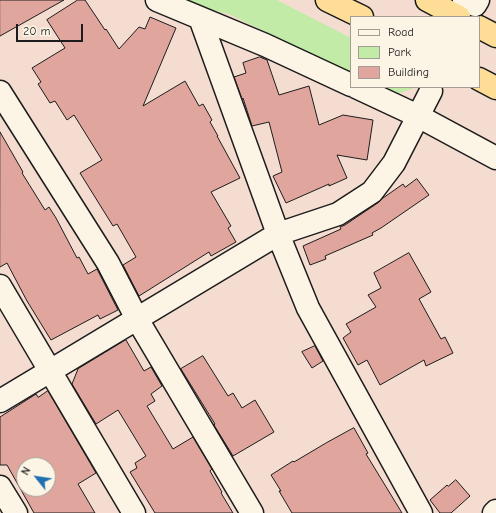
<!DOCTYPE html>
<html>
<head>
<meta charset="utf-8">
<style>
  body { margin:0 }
  #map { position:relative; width:496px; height:513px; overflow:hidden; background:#f4ddd0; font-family:"Comic Neue",sans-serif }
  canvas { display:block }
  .legend { position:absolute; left:350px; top:16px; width:130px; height:72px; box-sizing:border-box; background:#fcf5e5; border:1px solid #a29e95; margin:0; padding:5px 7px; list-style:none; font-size:12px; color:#1c1c1c }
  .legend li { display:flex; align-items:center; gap:8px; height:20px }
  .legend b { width:20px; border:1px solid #a29e95 }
  .north { position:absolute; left:16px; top:457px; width:40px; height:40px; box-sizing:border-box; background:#fcf5e5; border:1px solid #a29e95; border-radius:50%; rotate:300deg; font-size:11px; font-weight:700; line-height:16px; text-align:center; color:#1c1c1c }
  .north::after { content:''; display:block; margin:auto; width:14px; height:18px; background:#1f6fb2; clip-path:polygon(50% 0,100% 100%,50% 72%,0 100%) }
  .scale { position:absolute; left:16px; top:24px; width:67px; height:18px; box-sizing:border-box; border:2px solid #1c1c1c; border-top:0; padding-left:5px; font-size:12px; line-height:14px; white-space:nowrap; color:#1c1c1c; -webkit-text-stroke:3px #fcf5e5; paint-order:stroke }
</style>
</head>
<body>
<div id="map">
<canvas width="496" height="513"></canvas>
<ul class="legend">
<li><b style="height:5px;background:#fcf5e5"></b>Road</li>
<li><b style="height:11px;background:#c1eba7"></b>Park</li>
<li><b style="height:11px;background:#e0a69e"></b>Building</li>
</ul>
<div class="north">N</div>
<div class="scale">20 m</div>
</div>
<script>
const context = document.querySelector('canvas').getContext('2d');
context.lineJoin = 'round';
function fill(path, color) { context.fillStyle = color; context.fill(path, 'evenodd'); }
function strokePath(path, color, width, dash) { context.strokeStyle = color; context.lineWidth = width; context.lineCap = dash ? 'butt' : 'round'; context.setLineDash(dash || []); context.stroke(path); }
fill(new Path2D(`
  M182,0h95l74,38v36l-122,-60 -30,-7z
  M378,87h36v1l-17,6 -10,-2z`), '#c1eba7');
const building = new Path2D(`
  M0,0h64l-64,36z
  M78,0h7l20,30 1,-1 13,20 20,-22 6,2 5,-12 26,11 -33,78 42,-25 14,25 4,-2 9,16 -2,2 8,14h-1l23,42 -29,14 20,34 -3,2 8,14 -25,14 -2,-4 -70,44 -16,-31 13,-8 -19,-33 -4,2 -33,-53 22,-13 -28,-45 -7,5 -12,-19 -5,2 -12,-19 3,-2 -9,-14 33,-20 -18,-28z
  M260,57l7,3 12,35 30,-9 10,39 24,-10 30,5 -6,40 -30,-5 10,23 -18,8v-2l-43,19 -13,-27 9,-4 -13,-50 -17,4 -9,-28 -1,1 -8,-22 12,-4 -3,-10z
  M0,132l23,40 -1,1 23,37 4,-3 7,11 21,40 2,-1 9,17 9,-5 21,41 -18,9 -2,-4 -47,25 -24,-39 -20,-38 -7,4z
  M417,179l12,16 -48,33 -9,5 1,2 -48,21 1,3 -16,6 -7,-19 38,-17 -1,-2 5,-2 34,-23 4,-4 20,-14 2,3z
  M409,253l22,39 -12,7 22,40 4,-2 8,16 -27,13 -2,-6 -44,25 -13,-25 -9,5 -15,-27 8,-6 -5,-8 30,-17 -8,-12 13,-7 -7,-15z
  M126,340l18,31 7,-4 11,19 -11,8 4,7 -8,5 26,43 20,-12 19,32 -2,2 12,21 -1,1 12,20h-78l-25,-41 7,-4 -2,-5 11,-7 -28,-46 -22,14 -24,-40 6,-15z
  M315,346l8,15 -11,7 -10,-16z
  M203,356l25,40 5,-3 9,15 13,-8 19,32 -41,24 -19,-31 1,-1 -34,-55z
  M48,391l48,82 -18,11 17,29h-61l-27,-48h-7v-48l36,-23 2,3zM24,465h24v24h-24z
  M354,428l14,25 -2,1 36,59h-110l-13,-22h2l-10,-16 22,-14 1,1 32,-19z
  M456,480l14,16 -19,17h-11l-10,-13 17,-15 1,1z`);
fill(building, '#e0a69e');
strokePath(building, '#1c1c1c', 1);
const street = new Path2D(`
  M157,0l108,45 86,40
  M464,0l11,5 3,-5
  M200,18l78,216 30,74 113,205
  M356,87l62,29 78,42
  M0,92l108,171 29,56 115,194
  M0,286l134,227
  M0,401l278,-167 60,-20 34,-22 22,-29 37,-72
  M0,487l16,26
  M494,513l2,-2`);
const highway = new Path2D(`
  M327,0l35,17
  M427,0l32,17
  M479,27l17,9
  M479,79l17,9`);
strokePath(street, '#1c1c1c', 25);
strokePath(highway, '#1c1c1c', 25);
strokePath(street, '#fcf5e5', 22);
strokePath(highway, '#fedd96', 22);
</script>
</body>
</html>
